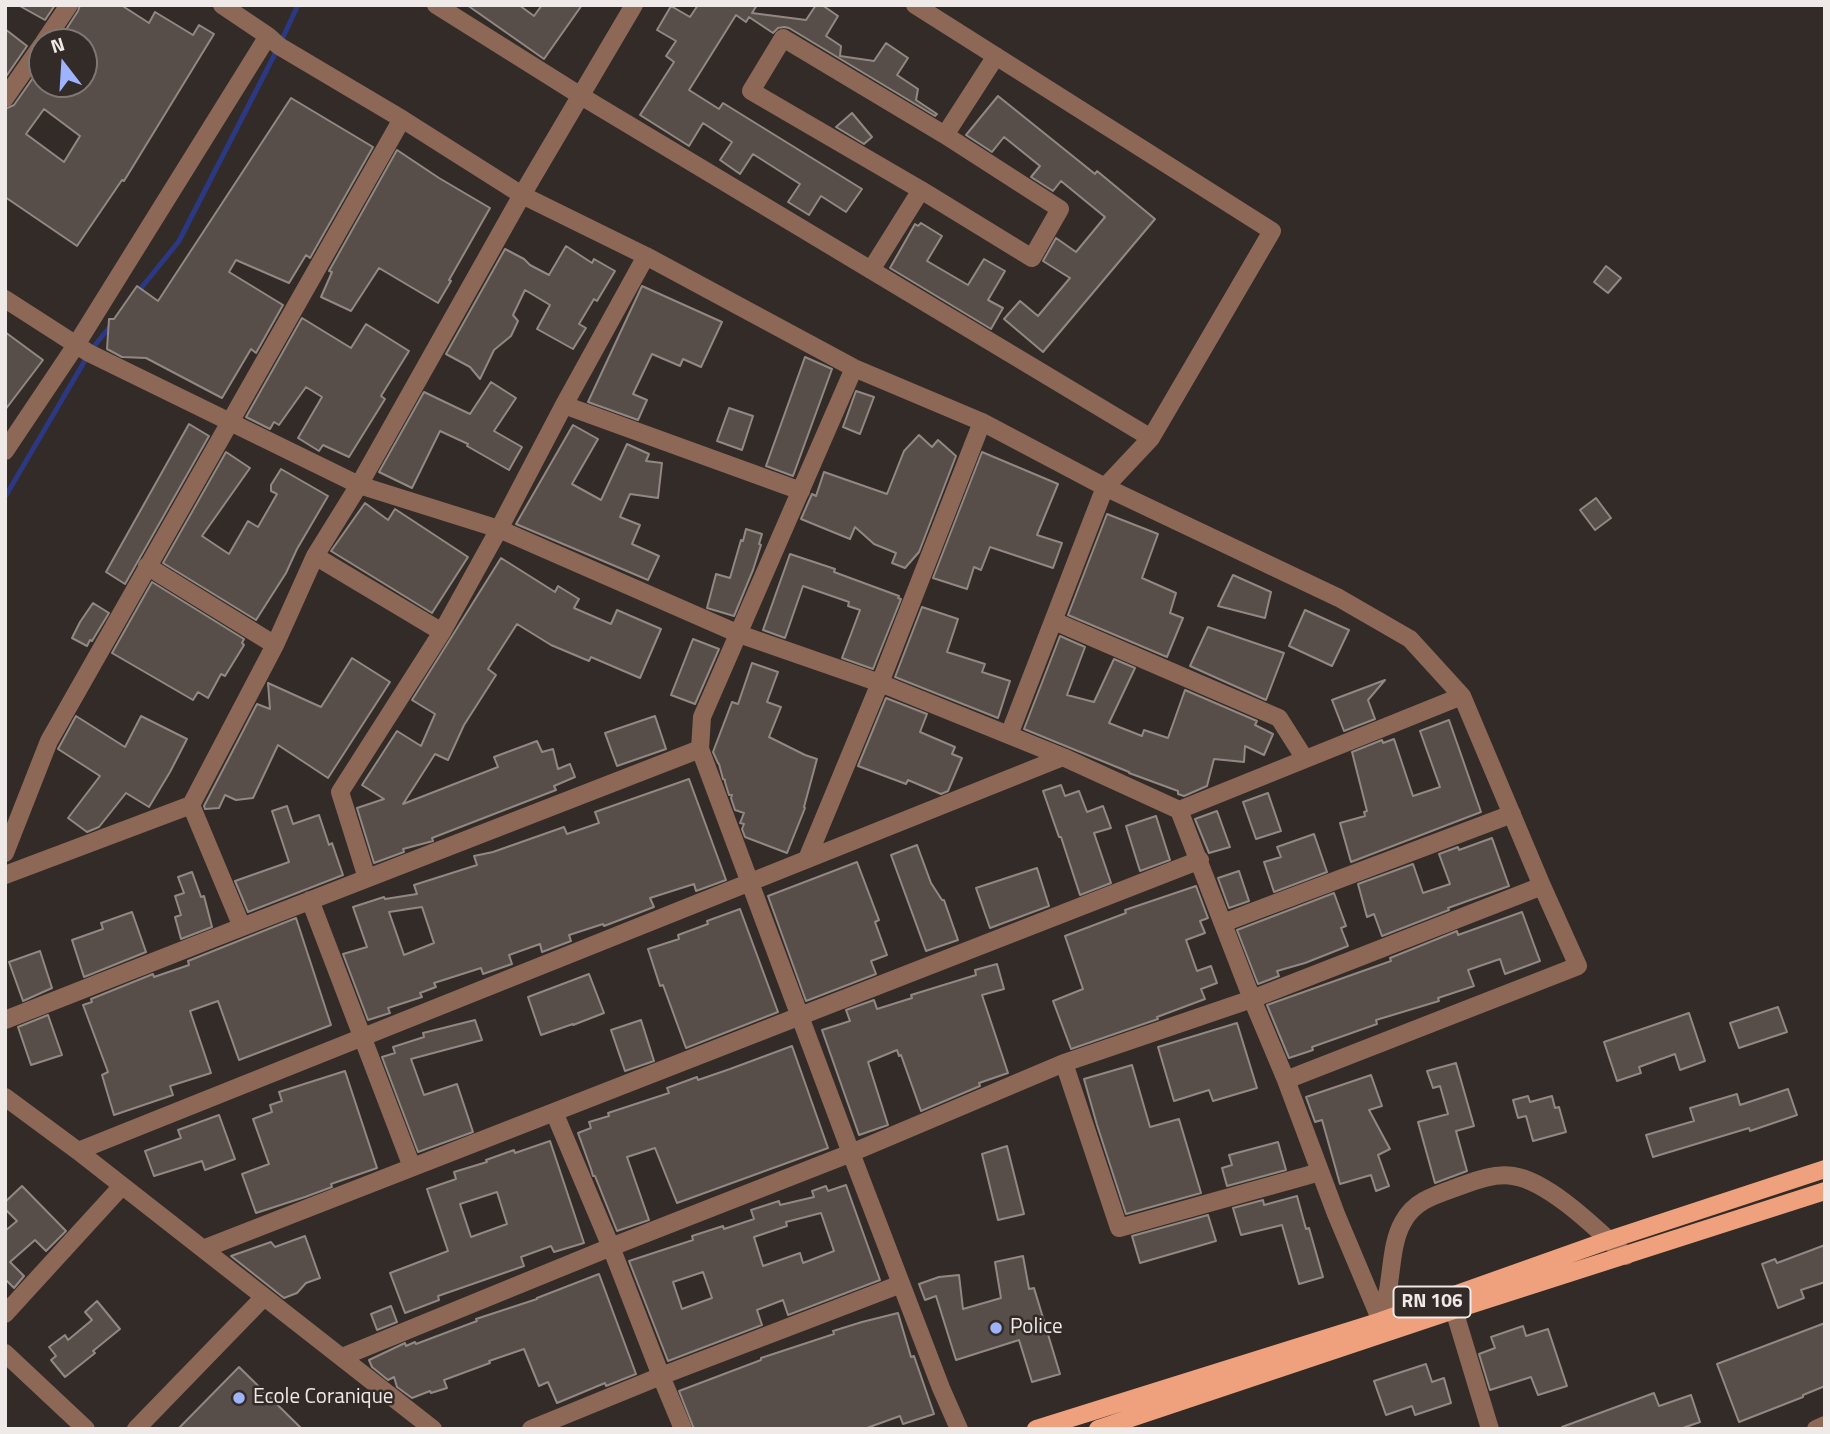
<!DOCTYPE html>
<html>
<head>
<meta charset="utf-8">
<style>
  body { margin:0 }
  #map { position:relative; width:1830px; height:1434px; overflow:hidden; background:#332b27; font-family:"Titillium Web",sans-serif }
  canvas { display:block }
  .frame { position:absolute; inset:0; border:7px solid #efe9e7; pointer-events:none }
  .north { position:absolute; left:28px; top:28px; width:70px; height:70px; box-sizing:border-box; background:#332b27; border:2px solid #7e7774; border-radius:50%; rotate:343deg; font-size:19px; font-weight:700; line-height:28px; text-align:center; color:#efe9e7 }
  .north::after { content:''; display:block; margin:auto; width:24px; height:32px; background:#9fb3fd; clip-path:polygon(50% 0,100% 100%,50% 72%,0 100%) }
</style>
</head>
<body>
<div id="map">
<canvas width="1830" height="1434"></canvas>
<div class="frame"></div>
<div class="north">N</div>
</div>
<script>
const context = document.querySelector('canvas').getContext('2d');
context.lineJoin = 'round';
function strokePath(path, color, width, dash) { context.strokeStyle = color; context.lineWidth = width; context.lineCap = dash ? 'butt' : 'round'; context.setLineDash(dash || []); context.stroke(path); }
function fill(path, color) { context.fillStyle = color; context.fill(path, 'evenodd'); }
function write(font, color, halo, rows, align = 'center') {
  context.font = font + ' "Titillium Web",sans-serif'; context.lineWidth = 5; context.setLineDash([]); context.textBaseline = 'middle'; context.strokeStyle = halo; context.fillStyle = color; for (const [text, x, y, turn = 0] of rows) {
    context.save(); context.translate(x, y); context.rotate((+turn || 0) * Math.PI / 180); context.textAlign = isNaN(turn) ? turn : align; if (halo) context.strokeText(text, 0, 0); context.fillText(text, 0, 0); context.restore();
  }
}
strokePath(new Path2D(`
  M138,292l41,-51 100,-195 19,-41
  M92,349l20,-25
  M5,497l82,-140`), '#2c3882', 5);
const building = new Path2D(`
  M18,5h37l-10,15z
  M80,5h41l28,18 6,-11 38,23 6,-10 15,9 -90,147 -2,-1 -45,66 -72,-49v-88l9,-4 28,-40v19h42v-42h-26l20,-31zM44,109l36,27 -16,26 -38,-28z
  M467,5h52l15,11 8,-11h40l-38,54z
  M698,5h59l-5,8 54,7 10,-15h6l16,11 -12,20 15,10 -1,10 34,5 12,-18 22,15 -11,17 21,14 -2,11 21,14 -2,2 -146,-88 -5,-1 -6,1 -5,5 -24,-16 -3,5 -10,-7 -47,75 30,19 4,-6 139,86 -16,23 -25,-16 -12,19 -21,-13 12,-18 -47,-30 -13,20 -20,-14 12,-18 -29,-19 -14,23 -49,-31 34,-53 -8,-6 10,-15 -19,-11 14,-24 19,11z
  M5,29l22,17 -22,32z
  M998,96l97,78 2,-3 58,48 -112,133 -39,-33 16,-18 18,15 32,-38 -27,-17 13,-23 20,14 29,-35 -44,-36 -8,10 -22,-14 9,-11 -36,-29 -12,15 -26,-17z
  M291,98l82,49 -63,111 -4,-3 -17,28 -53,-23 -7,12 54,33 -27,48 -5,-4 -29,49 -76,-40 -24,-1 -15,-8 2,-30h5l23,-33 21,15z
  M852,113l20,24 -8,7 -28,-17z
  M397,150l42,28 51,30 -41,72 2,1 -13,22 -59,-35 -28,43 -30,-14 11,-25 -3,-1z
  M921,223l21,13 -15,25 41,24 16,-26 21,12 -17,29 15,8 -12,21 -101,-61 25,-44 3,2z
  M566,246l26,17 2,-4 21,12 -18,30 -3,-2 -15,25 7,4 -13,21 -36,-20 13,-24 -25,-15 -12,25 5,6 -7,15 -17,14 -14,29 -10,-12 -24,-13 59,-105 19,10 6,6 19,10z
  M1606,266l15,12 -13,15 -14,-11z
  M642,286l80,36 -21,45 -18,-8 -3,7 -28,-12 -19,40 14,6 -9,20 -50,-18z
  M302,318l49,30 15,-24 43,27 -28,45 4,3 -36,58 -26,-12 -4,6 -21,-13 24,-41 -16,-10 -27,38 -5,-3 -4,7 -24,-12z
  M5,332l38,28 -38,50z
  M805,357l27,12 -39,107 -27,-10z
  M491,382l25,16 -22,33 28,16 -13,23 -42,-24 1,-2 -28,-13 -28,57 -33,-16 45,-80 46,22z
  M856,391l18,6 -14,37 -17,-7z
  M729,408l24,8 -11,34 -25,-9z
  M189,424l20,12 -84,148 -19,-12z
  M573,425l25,14 -26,45 29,16 26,-56 22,10 -3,7 16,2 -4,35 -28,-4 -10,23 20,8 -8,19 27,12 -11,24 -132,-56z
  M919,435l13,12 6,-7 18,16 -37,96 -14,16 -13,-5 4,-10 -22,-9 -19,-17 -5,12 -49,-20 11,-25 4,2 8,-24 63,22 17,-43z
  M226,452l24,16 -48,68 27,18 19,-33 10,6 19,-33 -6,-3v-6l10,-16 47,27 -31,53 -11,24 -30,47 -93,-57z
  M982,452l76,32 -21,51 25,8 -9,25 -63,-21 -9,23 -7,-3 -7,22 -34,-11z
  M1596,498l15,20 -16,12 -15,-20z
  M365,503l23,17 7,-11 73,48 -36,56 -101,-62z
  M1107,514l51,20 -16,44 34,15 -6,20 13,5 -16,39 -99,-42z
  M746,529l16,5 -3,10 2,1 -8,25 -19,46 -27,-8 9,-34 14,4 11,-38 2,1z
  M790,554l45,15 -1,3 65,24 -1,2 3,1 -28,70 -31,-11 18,-48 -12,-4 1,-4 -46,-16 -18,52 -22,-8z
  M501,558l54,34 3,-6 21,13 -5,9 37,16 6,-14 44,19 -21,49 -49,-21 -2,4 -38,-16 -34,-21 -29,45 8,6 -32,50 -16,35 -13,-6 -32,50 95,-37 -4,-10 43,-16 5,11 11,-3 5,20 12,-5 5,13 -21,9 2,4 -124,48 1,3 -30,8 1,3 -30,11 -17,-55 27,-9 -22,-14 35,-54 24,15 14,-32 -23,-14z
  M1233,575l38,17 -6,26 -47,-12z
  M152,582l92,57 -2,4 2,2 -19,31 -4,-2 -13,24 -10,-6 -5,8 -81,-47z
  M93,603l16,10 -17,28 -2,-1 -3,6 -15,-8 8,-16z
  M922,607l36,12 -11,33 38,12 -3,8 28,9 -12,37 -103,-41z
  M1305,610l44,20 -17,36 -43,-20z
  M1208,627l76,26 -18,47 -76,-34z
  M1060,636l25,11 -18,48 27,7 20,-43 21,9 -26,55 33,13 2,-6 24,8 17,-48 72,31 -2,4 18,9 -9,21 -19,-9 -1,16 -30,-3 -7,27 -23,10 -6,-2v-3l-49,-18v-1l-105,-43z
  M693,639l26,10 -24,55 -24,-9z
  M352,658l38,24 -62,96 -50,-33 -25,53 -17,2 -11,-5 -6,13 -14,1 -1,-3 53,-102 13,5 -2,-26 53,24z
  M752,663l26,9 -11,30 14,5 -12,30 36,18 12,4 -13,48 1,1 -18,45 -42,-16 -3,-8 2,-5 -4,-1 4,-10 -9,-3 -4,-12 1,-3h-3l-4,-13v-2l-2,-1 -4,-15 -1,-1 -5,-11 19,-50 6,2z
  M1385,680l-17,20 7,19 -31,12 -12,-31z
  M886,698l41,16 -7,18 35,15 -3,7 10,4 -14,33 -7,3 -33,-14 -2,4 -48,-18z
  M76,716l49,31 16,-31 46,23 -17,33 -21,35 -23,-14 -27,34 -12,5 -19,-14 32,-42 -42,-27z
  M655,716l11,33 -49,17 -12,-33z
  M1449,720l32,92 -130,50 -11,-39 25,-7 -1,-4 3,-1 -15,-59 30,-12 1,3 11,-4 19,57 27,-9 -20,-56z
  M689,779l37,101 -30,11 -2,-7 -44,14 4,9 -50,19 -1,-2 -34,11 2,6 -29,11 -2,-8 -31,11 3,9 -29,10 -2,-6 -47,15 2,4 -16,6 2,4 -34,11 2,5 -22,7 -25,-66 24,-7 -14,-40 31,-10 1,2 32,-5 -3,-9 63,-20 -3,-9 19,-4 71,-25 3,7 32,-11 -4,-11zM422,907l12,36 -30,12 -15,-43z
  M1061,785l4,11 14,-5 8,21 16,-6 8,22 -17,5 17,50 -31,12 -19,-58h-2l-16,-46z
  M1268,793l13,38 -25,8 -13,-37z
  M287,806l6,18 26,-9 10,30 3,-2 11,32 -95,37 -13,-31 54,-19 -17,-51z
  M1217,811l13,36 -21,6 -14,-34z
  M1156,816l14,44 -30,11 -14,-45z
  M1314,834l13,38 -53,20 -10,-30 17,-5 -4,-10z
  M1492,838l17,48 -61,22 1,2 -67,26 -8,-22 -7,3 -9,-33 55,-20 10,29 27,-9 -11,-30 19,-7 1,3z
  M917,845l14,38 11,17h2l14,40 -32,11 -35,-96z
  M857,862l22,58 -4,2 12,33 -16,6 5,13 -70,27 -38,-105z
  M1037,868l12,38 -59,22 -14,-40z
  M1239,871l10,30 -20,7 -11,-30z
  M192,872l9,25 3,-1 8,31 -31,12 -6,-22 6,-2 -6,-19 9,-3 -6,-16z
  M1196,886l12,32 -8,3 5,12 -19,7 11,31 14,-5 6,17 -16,6 4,10 -48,18 1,2 -87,30 -18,-48 30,-12 -18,-53 61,-23 -1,-3z
  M1334,893l12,33 -5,2 7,18 -43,17 -28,8 2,5 -21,8 -21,-54z
  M740,909l38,103 -92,36 -23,-63 -3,1 -12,-37 31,-10 -1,-4 30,-11 -1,-3z
  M132,912l14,40 -62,25 -12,-37 31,-11 -2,-6z
  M1522,912l18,49 -35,13 -5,-15 -32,11 6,16 -36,12 1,3 -63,19 1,4 -65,23 1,3 -24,8 -22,-53 124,-44 -1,-3 67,-27 1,4z
  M296,918l35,107 -92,35 -21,-59 -28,10 21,62 -41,13 3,9 -59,20 -12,-40 6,-3 -25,-67 9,-3 -1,-3 62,-25 1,3 35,-12 -1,-4z
  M40,951l12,37 -29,13 -14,-39z
  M997,964l7,25 -22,6 26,78 -29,10 1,3 -59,25 -20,-56 -2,1 -2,-6 -29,12 20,63 -29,10 -37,-105 28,-9 -4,-11 28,-10 3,9 35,-11 -1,-3 65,-20 -1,-5z
  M589,974l15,39 -31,12v-1l-32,11 -13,-38z
  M1778,1007l9,25 -48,16 -9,-25z
  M1689,1013l16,48 -25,9 -5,-16 -36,13 2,6 -24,8 -13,-39z
  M48,1015l14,40 -31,10 -13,-38z
  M475,1020l7,20 -71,19 13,36 33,-11 16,48 -55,20 -36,-95 13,-4 -2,-6 31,-10 -1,-4z
  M641,1020l13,41 -29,10 -14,-41z
  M1237,1023l20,65 -44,13 -4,-11 -35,11 -16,-54z
  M792,1046l36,102 -151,55 -22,-55 -28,9 22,63 -32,11 -22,-55h-2l-2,-7 -13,-36 13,-5 -2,-6 20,-6 -1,-3 61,-20 -2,-5 30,-11 1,3 32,-11z
  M1456,1063l18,63 -18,5 11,40 -32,12 -17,-61 30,-8 -8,-28 -7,2 -6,-17z
  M1132,1065l18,62 29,-8 22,74 -75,21 -29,-89 -13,-46z
  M345,1071l32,97 -46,16 1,3 -27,10 -49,16 -14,-39 27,-10 -16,-45 19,-7 -2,-7 12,-4 -3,-9z
  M1371,1075l11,31 -13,4 21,39 -12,6 11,31 -13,5 -5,-16 -31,9 -18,-64 -7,2 -9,-25z
  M1788,1089l9,26 -47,16 -1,-3 -96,29 -7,-22 48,-14 -4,-13 47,-14 3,11z
  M1528,1096l2,6 22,-6 3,12 4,-1 7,25 -33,9 -7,-25 -8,2 -5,-18z
  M219,1115l16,44 -30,11 -3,-9 -48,15 -9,-25 36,-13 -3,-8z
  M550,1141l34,102 -30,9 -3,-6 -30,11 3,9 -86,30 1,4 -34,13 -15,-40 58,-22 -21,-62 29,-10 -2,-7 33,-10 -1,-2 28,-10 1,3zM497,1192l10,32 -36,13 -11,-33z
  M1278,1142l8,28 -59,16 -5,-18 10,-3 -3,-10z
  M1007,1146l17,68 -26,6 -16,-66z
  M846,1185l34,95 -92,35 -5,-15 -26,10 5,15 -94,36 -39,-100 64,-21 -1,-4 31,-10 1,3 30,-10 -3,-9 28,-9 1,4 34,-8 -2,-6 14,-5 2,5zM821,1213l13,38 -31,12 -3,-10 -37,13 -9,-29 33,-11 -1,-4zM703,1272l9,26 -30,11 -9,-27z
  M22,1186l44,45 -20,20 -11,-11 -25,22 14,14 -10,12 -9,-9v-48l12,-10 -12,-12v-7z
  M1297,1196l9,33 3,-1 14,49 -24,7 -17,-59 -41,10 -8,-27 30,-8 1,5z
  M1208,1215l8,26 -76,22 -8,-27z
  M305,1236l15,42 -14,5 -9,10 -13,5 -53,-42 40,-14 4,5z
  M1825,1245v37l-24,8 3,8 -26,10 -16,-44 13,-5 2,4z
  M1023,1256l6,33 5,-1 26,86 -28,8 -13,-42 -63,20 -20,-64 -11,4 -6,-16 20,-7 20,-2 4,34 38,-11 -6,-36z
  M599,1274l37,100 -30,12 -1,-3 -48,20 -9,-21 -9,4 -15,-37 -35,12 1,2 -46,17 3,8 -16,5 -1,-2 -18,7 -15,-11 -3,-10 -6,3 -16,-13 -3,-7 36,-17 1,3 9,-4 1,2 61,-23 -1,-2 61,-20v-1z
  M97,1301l23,28 -27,22 2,2 -30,24 -14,-17 5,-4 -7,-9 16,-12 3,5 24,-20 -7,-8z
  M391,1306l6,16 -20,8 -6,-16z
  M898,1313l13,44 3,-1 20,58 -31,10 -3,-8 -36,13h-170l-15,-38 82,-31v-2l73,-24 -1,-3 29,-9z
  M1825,1323v63l-22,9v2l-64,25 -22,-58z
  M1523,1326l3,10 22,-7 19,57 -29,9 -7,-18 -41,13 -11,-36 16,-6 -4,-11z
  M1426,1364l6,18 12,-4 7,25 -36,12 -3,-9 -26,9 -12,-34z
  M239,1367l63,62h-124z
  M1654,1393l5,13 32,-11 9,27 -20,7h-118v-2z`);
fill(building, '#574e4a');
strokePath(building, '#928883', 2);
strokePath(new Path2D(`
  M222,5l46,31 11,10 123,73 120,76 124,61 208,112 128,54 123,65 234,111 71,41 52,57 80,190 -290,113 -188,64 -213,90 -240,94 -269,110
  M436,5l145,91 570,342
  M915,5l357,226 -121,207 -46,49 -96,248
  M44,42l25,-37
  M5,98l37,-53
  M945,135l51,-79
  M871,270l50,-80 111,68 28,-49 -115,-74 -162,-97 -32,53 170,99
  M5,299l84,54 270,132 140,44 240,105 141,49 183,74 116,53 73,189 34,81 50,134 45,107
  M854,368l-152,349 -2,32 151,404 90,235 18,41
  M564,405l237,86
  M5,451l71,-106 192,-309
  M315,556l127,76
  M147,566l128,79
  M1054,621l225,97 26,41
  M1179,810l283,-114
  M5,853l44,-112 353,-622
  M807,859l73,-176 102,-261
  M5,875l186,-70
  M367,878l-27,-86 102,-160 57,-103 65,-124 82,-149
  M310,900l102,267
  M1223,923l289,-109
  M242,927l-51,-122 84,-160 40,-89 44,-71 163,-290 112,-190
  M5,1020l237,-93 458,-178
  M1064,1063l55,165 201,-56
  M1286,1080l292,-114 -36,-80
  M5,1097l73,54 355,278
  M554,1112l57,135 50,129 22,53
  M78,1151l985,-394
  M203,1249l997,-389
  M1448,1299l6,11 36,119
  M5,1314l117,-128
  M1382,1324l-1,-3c2,-10 5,-21 7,-31 4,-22 4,-49 15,-68 11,-21 32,-27 52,-34 19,-7 38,-15 58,-12 36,5 86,55 113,80
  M5,1353l81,76
  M136,1429l128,-132
  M531,1429l130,-53 240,-92
  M1816,1429l9,-4`), '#8e6856', 18);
strokePath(new Path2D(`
  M1036,1429l345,-108 228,-81 216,-71
  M1098,1429l356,-119 371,-119`), '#efa17d', 18);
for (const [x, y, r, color] of [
  [996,1328,7,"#9fb3fd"],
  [239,1398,7,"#9fb3fd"]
]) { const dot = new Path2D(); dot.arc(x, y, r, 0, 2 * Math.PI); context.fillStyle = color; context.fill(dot); strokePath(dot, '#332b27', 2.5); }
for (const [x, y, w] of [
  [1432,1302,77]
]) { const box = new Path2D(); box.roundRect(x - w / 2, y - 15.5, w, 31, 5); context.fillStyle = '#332b27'; context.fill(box); strokePath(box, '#efe9e7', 2); }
write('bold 19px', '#efe9e7', null, [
  ["RN 106",1432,1302]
]);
write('21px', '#efe9e7', '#332b27', [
  ["Police",1010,1328],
  ["Ecole Coranique",253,1398]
], 'left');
</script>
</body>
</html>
